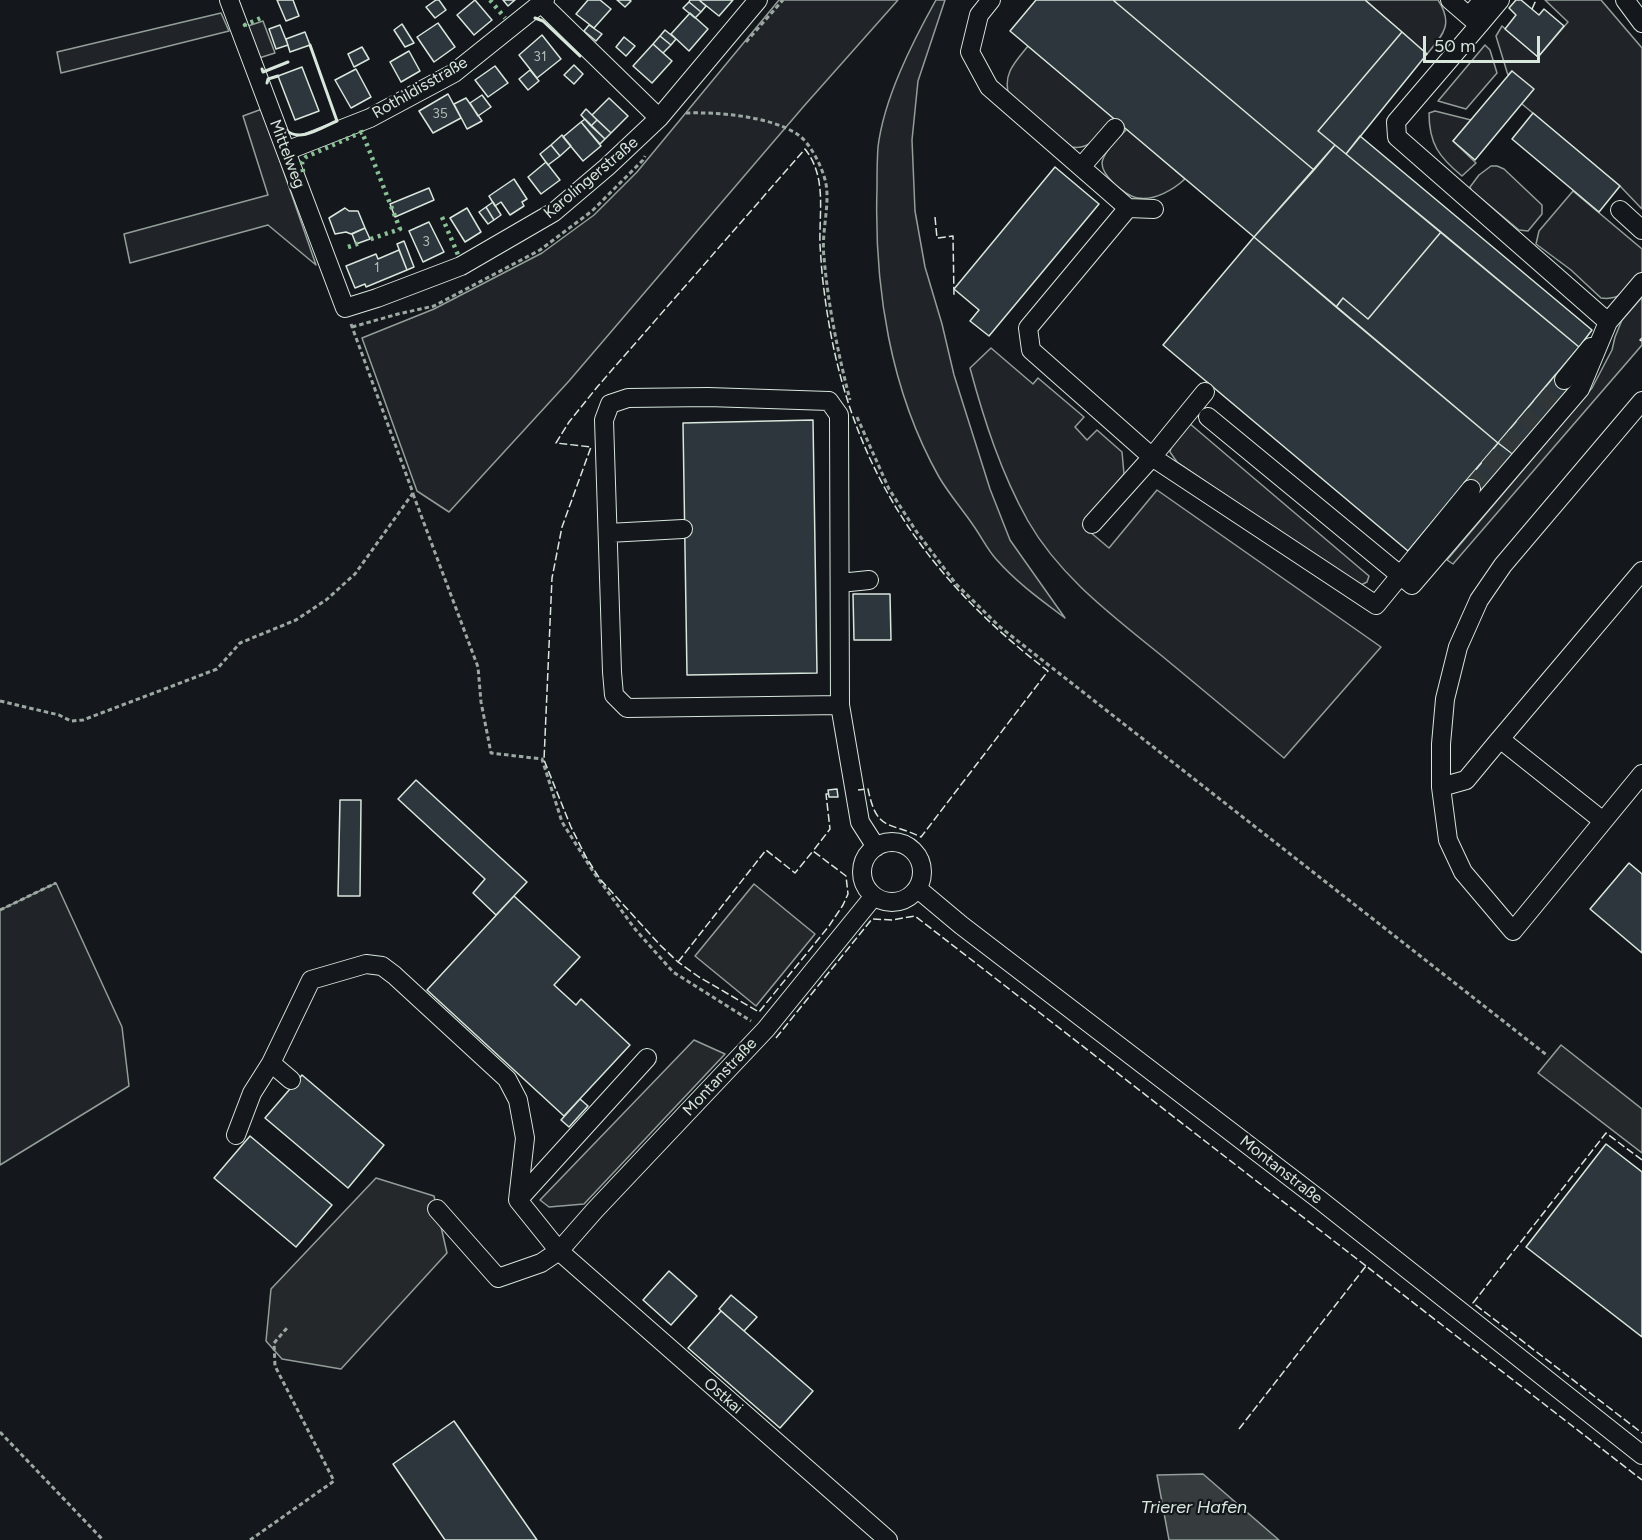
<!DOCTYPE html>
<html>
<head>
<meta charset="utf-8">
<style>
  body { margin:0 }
  #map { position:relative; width:1642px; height:1540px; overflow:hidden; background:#14181c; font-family:Figtree,sans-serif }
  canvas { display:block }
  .scale { position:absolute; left:1423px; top:36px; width:117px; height:27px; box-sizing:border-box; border:3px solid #d8e6dc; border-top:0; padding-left:8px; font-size:18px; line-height:21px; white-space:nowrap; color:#d8e6dc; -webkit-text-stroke:4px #14181c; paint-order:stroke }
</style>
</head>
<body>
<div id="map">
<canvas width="1642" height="1540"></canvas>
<div class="scale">50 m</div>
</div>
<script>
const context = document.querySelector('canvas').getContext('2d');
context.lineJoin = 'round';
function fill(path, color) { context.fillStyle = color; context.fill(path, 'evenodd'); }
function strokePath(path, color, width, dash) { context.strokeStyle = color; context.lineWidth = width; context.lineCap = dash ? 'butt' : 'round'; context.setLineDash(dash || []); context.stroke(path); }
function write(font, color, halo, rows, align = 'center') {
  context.font = font + ' Figtree,sans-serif'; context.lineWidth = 4.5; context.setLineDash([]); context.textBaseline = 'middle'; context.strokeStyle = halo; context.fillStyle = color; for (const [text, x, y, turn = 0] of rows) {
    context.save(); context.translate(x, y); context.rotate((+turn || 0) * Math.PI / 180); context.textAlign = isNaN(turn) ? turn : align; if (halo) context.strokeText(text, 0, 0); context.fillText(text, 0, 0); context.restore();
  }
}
const green = new Path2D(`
  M779,0h119l-94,106 -235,275 -120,131 -32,-21 -55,-153 72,-29 108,-56 52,-38 43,-43z
  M936,0h9l-27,81 -6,59 3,71 10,56 17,57 12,51 36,114 20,51 55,78c-24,-18 -49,-36 -69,-59 -9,-10 -15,-23 -23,-34 -11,-16 -24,-31 -34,-48 -49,-87 -65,-190 -62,-289 0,-14 0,-28 1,-41 6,-49 34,-104 58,-147z
  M1365,0h73c16,24 5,35 -11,54z
  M1545,0h56l41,48v161l-22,-23 -98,-82 -10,-33 -4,4 -1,-3 -11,-36 6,-10 36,31 30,-35z
  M221,13l8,18 -168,42 -4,-21z
  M263,21l12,32 -16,5 -11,-32z
  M1485,45l5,5 7,23 -31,36 -28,-8z
  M1028,46l86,72c-11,13 -23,33 -42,29l-63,-52c-7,-21 7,-34 19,-49z
  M262,109l54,156 -48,-40 -138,38 -6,-29 144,-39 -25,-79z
  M1435,111l36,9 -18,21 23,22 -14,13c-23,-19 -33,-32 -33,-63z
  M1127,129l58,50c-11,10 -30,22 -47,19 -13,-2 -41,-25 -35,-39 4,-11 16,-22 24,-30z
  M1491,166h6l7,3 38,36v9l-14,17 -9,-1 -48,-40 -1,-3 9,-12z
  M1573,191l69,58v24c-12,14 -20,28 -41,25l-30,-28 -35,-26 3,-13z
  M1642,297v48l-189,219 -6,-4 145,-172 20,-38 3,-13 7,-17z
  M991,348l42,36 5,-6 46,39 -9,10 12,13 10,-10 25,22 2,22 -41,52 26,22 48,-58 224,157 -97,111c-40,-34 -81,-68 -122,-102 -49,-40 -102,-79 -134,-135 -27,-48 -44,-101 -58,-153z
  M1189,423l180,153 -2,6 -8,4 -182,-124 -7,-10 1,-5z
  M56,883l66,144 7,59 -129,79v-255z`);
fill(green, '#202428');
strokePath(green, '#939e99', 1.5);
const parking = new Path2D(`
  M754,884l61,50 -59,72 -61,-50z
  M694,1040l31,14 -141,150 -35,3 -9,-7z
  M1561,1045l81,64v44l-104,-80z
  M376,1178l58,18 13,57 -106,116 -59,-10 -16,-18 5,-52z`);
fill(parking, '#24282b');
strokePath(parking, '#939e99', 1.5);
const water = new Path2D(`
  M1203,1474l76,66h-110l-12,-65z`);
fill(water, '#363b3e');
strokePath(water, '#939e99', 1.5);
const building = new Path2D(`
  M277,0h16l6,16 -13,5z
  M436,0h3l7,10 -11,8 -9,-11z
  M475,0l17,20 -18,15 -17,-20z
  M503,0h12l-7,6z
  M588,0h12l11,9 -17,19 -18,-14z
  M617,0h12l2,1 -6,6z
  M690,0h9l7,6 -5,6 -12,-10z
  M699,0h34l-14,16z
  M1036,0h77l201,170 -60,67 -244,-206z
  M1113,0h252l37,32 -84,99 17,14 -21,25z
  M1516,0h5l18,15 5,-6 20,17 -26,31 -33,-28 11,-14 -7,-7z
  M689,2l12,10 -6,6 -12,-10z
  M690,13l18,16 -19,22 -18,-17z
  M438,23l17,24 -21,15 -17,-25z
  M402,24l12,19 -9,4 -11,-17z
  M280,25l8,20 -12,4 -7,-20z
  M589,25l13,9 -6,7 -12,-10z
  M665,30l11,9 -5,6 -11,-9z
  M305,32l5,13 -20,7 -4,-13z
  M1402,32l25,22 -81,100 -28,-23z
  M542,35l19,24 -24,19 -18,-23z
  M660,36l11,9 -8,8 -10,-9z
  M624,37l11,9 -9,10 -10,-9z
  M653,44l19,17 -20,22 -19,-17z
  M362,47l7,12 -15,8 -6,-13z
  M409,51l11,20 -19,11 -11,-20z
  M574,65l9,9 -9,10 -10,-9z
  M495,66l13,17 -20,14 -13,-17z
  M302,67l17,44 -24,9 -17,-44z
  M356,69l15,28 -20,11 -16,-28z
  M530,70l9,11 -11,9 -9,-11z
  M1512,71l22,18 -59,71 -22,-19z
  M448,94l13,24 -28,15 -14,-22z
  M482,95l9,12 -13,9 -8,-13z
  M466,98l16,23 -15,8 -13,-25z
  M609,98l19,18 -17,17 -19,-18z
  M586,109l11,11 -6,6 -10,-11z
  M1533,113l87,73 -21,26 -87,-73z
  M585,119l20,20 -5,5 -19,-22z
  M597,120l14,13 -6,6 -14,-13z
  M581,122l20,24 -18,15 -20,-24z
  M562,135l9,11 -11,10 -9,-11z
  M1360,136l232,194 -13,17 -233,-193z
  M551,145l9,11 -12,9 -8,-11z
  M1335,145l106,87 -73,87 -25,-21 -7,9 -82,-70z
  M546,162l14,18 -19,14 -13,-17z
  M1055,167l44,37 -110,132 -19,-15 9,-11 -25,-21z
  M514,179l13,20 -5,3 2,4 -14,9 -9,-13 -6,4 -6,-10z
  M429,188l5,12 -39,17 -5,-13z
  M493,202l8,13 -7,5 -8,-13z
  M486,207l8,13 -6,4 -9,-12z
  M345,208l4,3h9l7,17 -14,6 -5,-2 -11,2 -6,-16z
  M467,208l14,24 -16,10 -15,-24z
  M429,222l15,30 -21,10 -14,-31z
  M365,228l5,11 -14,5 -4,-10z
  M1441,232l138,115 -81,96 -162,-136 7,-9 25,21z
  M1254,237l244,206 -90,108 -245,-206z
  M404,241l10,26 -7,3 -10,-26z
  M399,250l8,20 -41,17 -1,-3 -10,4 -9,-22 30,-12 2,5z
  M1556,374l15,12 -57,69 -16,-12z
  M813,420l4,253 -130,2 -4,-252z
  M1498,443l16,12 -34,41 -16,-13z
  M853,594h37l1,46h-37z
  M416,780l111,102 -31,33 -23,-22 12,-14 -87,-80z
  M837,789l1,8h-9l-1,-7z
  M340,800h21l-1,96h-22z
  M1629,863l13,11v79l-52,-44z
  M514,896l66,61 -26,28 22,20 5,-6 49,46 -66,71 -137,-126z
  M302,1075l82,70 -36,43 -83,-70z
  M580,1099l8,7 -19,21 -8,-7z
  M250,1136l82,69 -36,42 -82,-69z
  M1606,1144l36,28v165l-116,-90z
  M669,1271l28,25 -26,29 -28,-25z
  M731,1295l26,22 -13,14 -25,-22z
  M721,1311l92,80 -33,37 -92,-80z
  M454,1421l83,119h-92l-52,-76z`);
fill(building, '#2c363c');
strokePath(building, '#d8e6dc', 1.5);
strokePath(new Path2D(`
  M1471,489l93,-109`), '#313739', 18, [18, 9]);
const minor = new Path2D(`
  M229,0l116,308 32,-10 84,-32 93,-54 53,-45 52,-49 99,-118
  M991,0l-12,15 -9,37 19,35 139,121 26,1
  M1625,0l17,23
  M542,4l117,114
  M1469,16l14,-16
  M1479,25l21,-25
  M286,151l84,-33 84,-45 91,-73
  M1081,167l34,-39
  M1128,208l-100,120 3,22 121,107 224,148 95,-116
  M1620,210l22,20
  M1608,322l34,-40
  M1564,380l27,-33
  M1642,401l-139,164 -24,35 -21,47 -13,52 -4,45v43l7,53 15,32 50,59 129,-157
  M1208,417l204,168 168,-196 28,-67 -211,-185 -1,-15 83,-97 -29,-25
  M1092,524l60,-67 53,-65
  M608,533l75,-4
  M840,583l29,-3
  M840,705l-213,3 -13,-13 -2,-23 -8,-252 6,-16 18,-6 80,-1 121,4 10,14 1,290 20,117 16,25
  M1500,739l142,-168
  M1441,787l25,-7 34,-41 103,82
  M862 872a30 30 0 1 1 60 0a30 30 0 1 1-60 0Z
  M918,889l43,36 359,275 322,255
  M647,1058l-129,142 41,51 329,289
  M291,1080l-20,-17 40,-83 55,-16 16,2 12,9 113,104 11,21 7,38 -7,62
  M236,1135l16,-42 19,-30
  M437,1209l61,69 43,-15 18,-12 36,-41 171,-181 108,-133`);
strokePath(minor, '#d8e6dc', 20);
strokePath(new Path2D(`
  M746,42l37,-42
  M686,113c32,-1 83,3 111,21 13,8 26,34 29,50 4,21 -5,50 -2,73 4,48 14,96 26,143
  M352,327l46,-13 36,-8 106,-56 52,-39 51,-51 2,-4
  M857,417l32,72 27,42 40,53 44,43 548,429
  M413,494l65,173 3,35 10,51 51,6 20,63 32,51 41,56 38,43 78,49
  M0,701l59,14 12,6 12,-1 134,-51 23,-26 56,-23 30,-20 29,-26 58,-81 -62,-169
  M0,910l56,-27
  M0,1432l103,108
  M250,1540l84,-59 -59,-115 -1,-23 13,-15`), '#9da8a2', 3, [4.5, 3]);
strokePath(minor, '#14181c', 18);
strokePath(new Path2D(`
  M490,0l15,18
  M246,26l-1,-1 18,-8
  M303,172l-1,-10 4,-5 56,-25 38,97 -32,11
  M442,217l17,40
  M348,247l12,-4`), '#8ac095', 4.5, [3, 4.5]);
strokePath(new Path2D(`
  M1532,9l4,-9
  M935,217l2,21 16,-2 1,60
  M1642,338l-2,2 2,1
  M828,794h-2l4,35 -17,22 33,25 2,18 -5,11 -14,21 -70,86 -60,-35 -21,-15 -18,-17 -60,-66 -14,-22 -15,-30 -27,-67 8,-182 10,-51 29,-80 -35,-4 13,-21 29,-36 207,-237c22,28 14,62 15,96 1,15 2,31 4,45 20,165 93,281 224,381l-127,166c-33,-16 -44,-5 -53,-48l-10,1
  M678,962l88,-112 29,23 18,-22
  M776,1038l96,-119 20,1 23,-4 451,350
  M1642,1160l-36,-27 -133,170 169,130
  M1239,1429l127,-163 276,214`), '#d8e6dc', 1.5, [8, 3]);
strokePath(new Path2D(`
  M535,18l8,3 37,35
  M262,69l1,3 25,-10
  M267,83l1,-4 10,-3
  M286,130c14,13 36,-3 51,-9l-27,-76`), '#d8e6dc', 3);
write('14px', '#adbab4', null, [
  ["31",540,57],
  ["35",440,114],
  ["3",426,242],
  ["1",377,268]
]);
write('16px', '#d8e6dc', '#14181c', [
  ["Rothildisstraße",420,88,-30],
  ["Mittelweg",287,154,69],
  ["Karolingerstraße",591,178,-40],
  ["Montanstraße",720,1077,-47],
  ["Montanstraße",1281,1170,38],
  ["Ostkai",723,1396,41]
]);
write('italic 18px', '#d8e6dc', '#14181c', [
  ["Trierer Hafen",1194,1508]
]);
</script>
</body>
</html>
